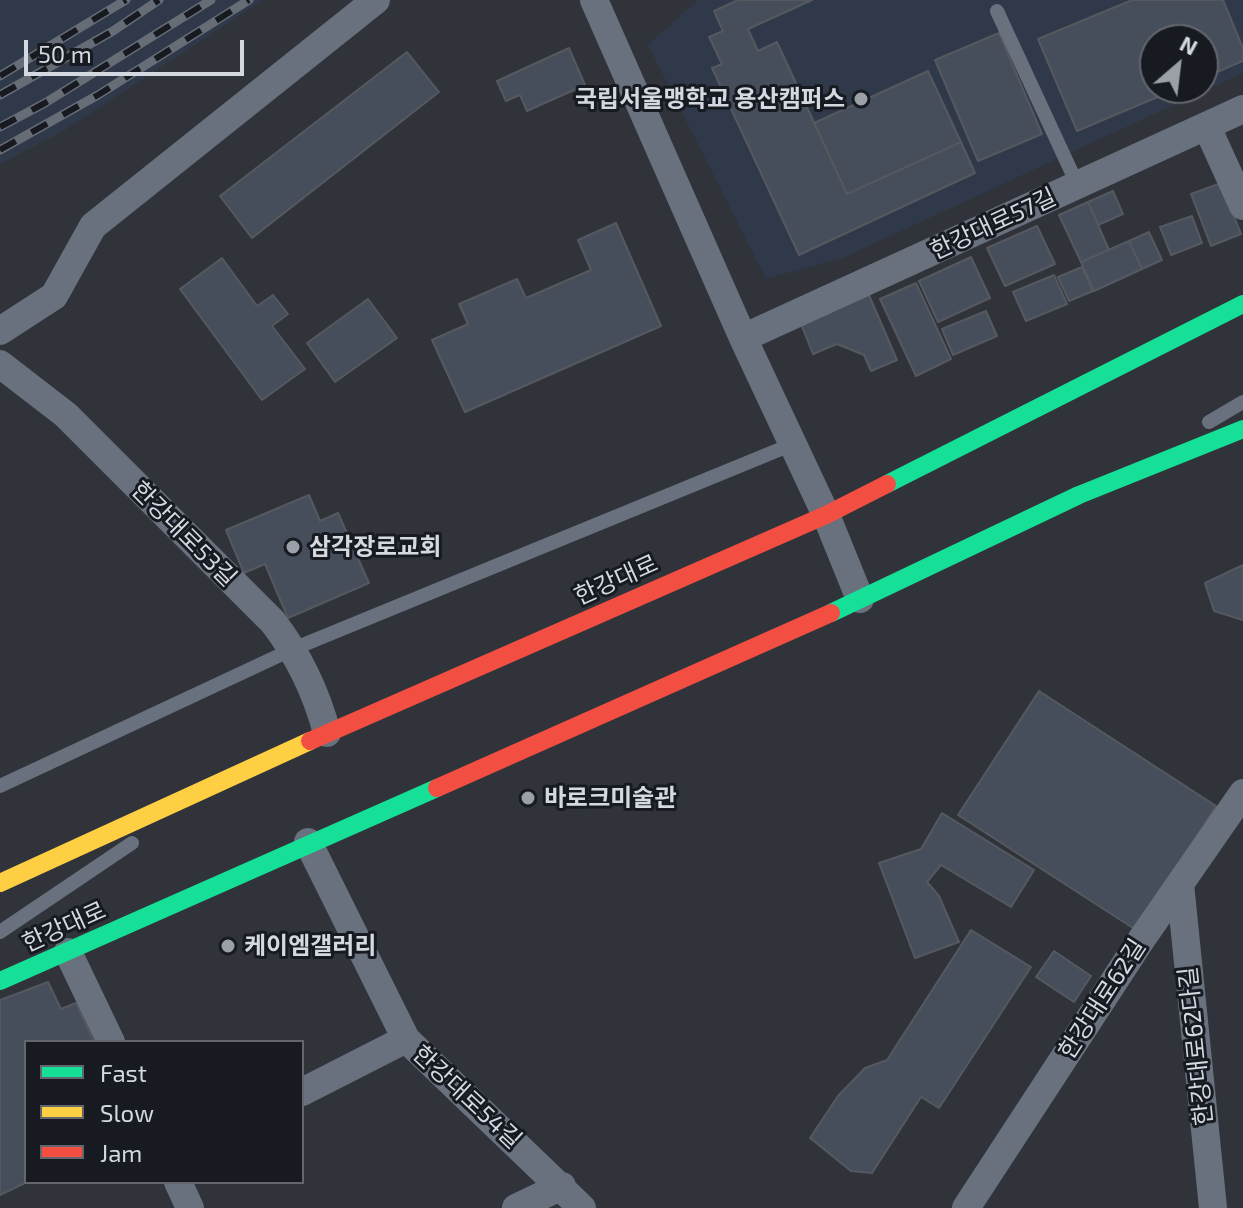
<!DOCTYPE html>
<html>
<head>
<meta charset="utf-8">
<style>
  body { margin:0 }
  #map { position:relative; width:1243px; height:1208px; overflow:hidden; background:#30343a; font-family:"Exo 2",sans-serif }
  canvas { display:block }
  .legend { position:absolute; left:24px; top:1040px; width:280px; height:144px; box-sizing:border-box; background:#171a20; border:2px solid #63666d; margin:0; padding:10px 14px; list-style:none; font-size:24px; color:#d4d9e1 }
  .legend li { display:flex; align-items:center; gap:16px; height:40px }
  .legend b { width:40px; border:2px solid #63666d }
  .north { position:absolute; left:1139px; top:24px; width:80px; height:80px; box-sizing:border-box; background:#171a20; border:2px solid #63666d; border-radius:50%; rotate:28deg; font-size:22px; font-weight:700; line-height:32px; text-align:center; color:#d4d9e1 }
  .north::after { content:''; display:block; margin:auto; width:28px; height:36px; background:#9b9fa7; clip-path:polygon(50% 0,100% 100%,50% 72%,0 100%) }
  .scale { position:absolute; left:24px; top:40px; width:220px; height:36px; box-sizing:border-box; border:4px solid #d4d9e1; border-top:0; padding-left:10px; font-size:24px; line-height:28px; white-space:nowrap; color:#d4d9e1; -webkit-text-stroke:6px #171a20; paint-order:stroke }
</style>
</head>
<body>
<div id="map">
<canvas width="1243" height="1208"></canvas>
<ul class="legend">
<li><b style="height:10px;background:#16e098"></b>Fast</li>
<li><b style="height:10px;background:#ffcf43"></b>Slow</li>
<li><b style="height:10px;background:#f24e42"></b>Jam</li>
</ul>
<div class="north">N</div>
<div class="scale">50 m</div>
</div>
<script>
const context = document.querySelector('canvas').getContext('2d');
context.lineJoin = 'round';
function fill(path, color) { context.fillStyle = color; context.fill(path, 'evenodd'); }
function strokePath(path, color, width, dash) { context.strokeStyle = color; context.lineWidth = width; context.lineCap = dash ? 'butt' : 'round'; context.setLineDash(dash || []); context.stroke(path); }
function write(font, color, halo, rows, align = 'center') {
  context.font = font + ' "Exo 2","Noto Sans KR",sans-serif'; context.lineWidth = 6; context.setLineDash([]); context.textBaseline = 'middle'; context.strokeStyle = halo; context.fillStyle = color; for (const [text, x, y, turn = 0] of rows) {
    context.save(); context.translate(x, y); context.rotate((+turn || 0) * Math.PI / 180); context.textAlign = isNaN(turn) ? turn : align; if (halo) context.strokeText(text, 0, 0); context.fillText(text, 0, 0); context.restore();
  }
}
fill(new Path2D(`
  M0,0h263l-201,132 -62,32z
  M698,0h545v73l-398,184 -79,22 -118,-234zM1155,40h48v48h-48z`), '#2f3949');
const building = new Path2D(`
  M738,0h74l-64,29 10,22 19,-9 70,152 114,-52 14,31 -176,82 -87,-187 10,-4 -13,-27 14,-6 -9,-20z
  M1132,0h91l20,48v13l-40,17v-38h-48v48h24l-102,43 -39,-92z
  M999,33l43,101 -64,27 -43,-101z
  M569,48l16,37 -58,26 -7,-16 -14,6 -9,-20z
  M407,52l32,40 -187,146 -32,-42z
  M928,71l33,71 -114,52 -33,-71z
  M1221,183l20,51 -30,12 -20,-52z
  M1113,191l10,23 -25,11 -10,-23z
  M1088,202l21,48 -28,12 -22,-47z
  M1192,216l10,27 -31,12 -11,-28z
  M616,223l45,103 -196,86 -33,-72 36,-16 -9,-20 58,-25 9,19 65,-28 -13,-30z
  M1037,226l18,38 -50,22 -18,-38z
  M1149,232l13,28 -20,9 -13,-28z
  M1129,241l13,28 -48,22 -13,-29z
  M971,257l19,41 -52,24 -19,-41z
  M222,258l35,48 16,-11 15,19 -16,12 33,43 -43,31 -82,-111z
  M1082,267l11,24 -24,10 -11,-24z
  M1054,275l13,29 -41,17 -13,-29z
  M916,283l35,76 -35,17 -36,-77z
  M869,295l28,65 -26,11 -7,-16 -27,-11 -24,10 -12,-30z
  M368,299l29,39 -62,44 -28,-39z
  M986,311l11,25 -44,19 -11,-26z
  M309,495l11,26 18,-8 31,70 -81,35 -23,-54 -21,9 -18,-43z
  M1243,565v55l-29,-9 -9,-28z
  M1039,691l177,115 -80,124 -178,-115z
  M942,813l92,57 -23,37 -70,-42 -14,17 12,14 20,46 -44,16 -36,-95 42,-14z
  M971,930l60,37 -92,141 -18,-11 -49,76 -21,-2 -41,-33 28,-42 27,-28 22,-8z
  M1054,951l37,25 -17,26 -38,-25z
  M48,982l13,27 15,-6 18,39h-68l1,140 -27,13v-195z`);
fill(building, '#474e5b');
strokePath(building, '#55595f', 2);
strokePath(new Path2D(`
  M997,11l81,175
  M1209,422l34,-20
  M0,786l293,-137 500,-205
  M0,932l132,-89`), '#69717e', 14);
strokePath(new Path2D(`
  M594,0l149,338 83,177 34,84
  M1207,127l36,79
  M0,331l54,-35 39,-70 283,-226
  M743,338l500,-229
  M0,364l66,51 207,207c26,34 43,69 54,111
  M308,842l98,197 176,169
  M1180,884l33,324
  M68,952l43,90
  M302,1092l104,-53
  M178,1182l12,26
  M516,1208l46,-22
  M966,1208l175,-268 102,-147`), '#69717e', 28);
strokePath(new Path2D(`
  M887,484l356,-180
  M831,613l248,-118 164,-66
  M0,981l437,-193`), '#16e098', 18);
strokePath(new Path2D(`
  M0,883l310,-142`), '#ffcf43', 18);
strokePath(new Path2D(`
  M310,741l516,-226 61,-31
  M437,788l394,-175`), '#f24e42', 18);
const rail = new Path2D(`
  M0,76l126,-76
  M0,95l113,-64 46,-31
  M0,127l45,-24 166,-103
  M0,150l98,-55 151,-95`);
strokePath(rail, '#676d76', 9);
strokePath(rail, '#171a20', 6, [18]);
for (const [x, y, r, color] of [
  [861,99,8,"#9b9fa7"],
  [293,547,8,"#9b9fa7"],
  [528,798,8,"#9b9fa7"],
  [228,946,8,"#9b9fa7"]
]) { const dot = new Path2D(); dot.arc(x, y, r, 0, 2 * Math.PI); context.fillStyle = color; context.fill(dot); strokePath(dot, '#171a20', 3); }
write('bold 24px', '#d4d9e1', '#171a20', [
  ["국립서울맹학교 용산캠퍼스",845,99,"right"],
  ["삼각장로교회",309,547],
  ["바로크미술관",544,798],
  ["케이엠갤러리",244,946]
], 'left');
write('24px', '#d4d9e1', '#171a20', [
  ["한강대로57길",993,224,-25],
  ["한강대로53길",184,534,45],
  ["한강대로",616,580,-24],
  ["한강대로",64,927,-24],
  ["한강대로62길",1102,999,-57],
  ["한강대로62다길",1196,1046,-96],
  ["한강대로54길",467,1097,43]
]);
</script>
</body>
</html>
